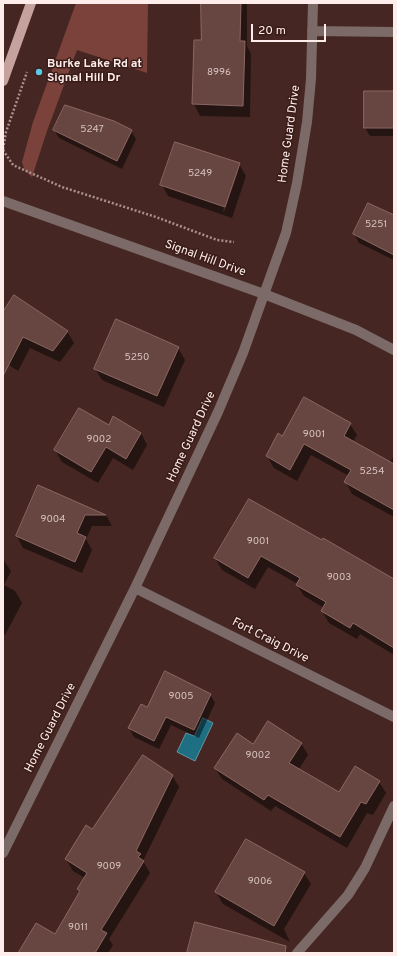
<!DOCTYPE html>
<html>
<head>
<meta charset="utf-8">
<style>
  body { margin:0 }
  #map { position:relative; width:397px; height:956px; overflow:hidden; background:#452622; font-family:Overpass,sans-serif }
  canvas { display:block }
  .frame { position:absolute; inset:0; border:4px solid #feedea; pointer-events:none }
  .scale { position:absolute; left:251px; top:24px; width:75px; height:18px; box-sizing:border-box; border:2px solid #feedea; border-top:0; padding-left:5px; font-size:12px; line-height:14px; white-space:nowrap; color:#feedea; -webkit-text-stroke:3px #3a1c18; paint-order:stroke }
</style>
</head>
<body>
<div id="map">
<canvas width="397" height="956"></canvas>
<div class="frame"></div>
<div class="scale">20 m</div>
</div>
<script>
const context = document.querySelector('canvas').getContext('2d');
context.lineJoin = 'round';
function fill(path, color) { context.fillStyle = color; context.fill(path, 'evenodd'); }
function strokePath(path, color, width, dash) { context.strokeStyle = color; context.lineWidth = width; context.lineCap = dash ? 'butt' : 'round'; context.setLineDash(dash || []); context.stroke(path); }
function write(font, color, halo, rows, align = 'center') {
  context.font = font + ' Overpass,sans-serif'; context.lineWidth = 3; context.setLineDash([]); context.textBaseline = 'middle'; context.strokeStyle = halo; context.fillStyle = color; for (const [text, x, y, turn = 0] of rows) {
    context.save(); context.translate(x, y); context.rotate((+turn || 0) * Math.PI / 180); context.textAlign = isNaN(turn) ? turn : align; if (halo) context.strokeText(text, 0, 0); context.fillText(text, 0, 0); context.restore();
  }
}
fill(new Path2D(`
  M76,3h72l-1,70 -70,-23 -30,81 -15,46 -7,-6 -3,-9 11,-40z`), '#7b423b');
const water = new Path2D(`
  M203,718l10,5 -18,38 -18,-9 9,-19 8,3z`);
fill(water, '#1f6f83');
strokePath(water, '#6295a2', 1);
fill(new Path2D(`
  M202,3h45v43l4,8 -1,63 -50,-1 -6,-12 1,-63h7z
  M394,92v44h-24l-5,-8z
  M54,130l77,1 5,8 -14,30 -63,-31z
  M239,164l7,12 -14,42 -64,-22 -6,-11zM236,171h2l-14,41 -1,-1z
  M394,216v44l-35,-17 -5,-9z
  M3,313l64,18 7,12 -14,19 -30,-14 -12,23 -15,-10z
  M178,348l7,12 -21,47 -62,-27 -7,-11z
  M350,424l7,11 -4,7 37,21 4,-8v62l-42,-23 -6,-12 3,-6 -38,-21 -14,26 -23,-13 -7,-12 16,-19z
  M109,426l32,7 6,12 -14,25 -20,-12 -15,25 -36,-21 -7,-12z
  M38,486l68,29 6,11h-20l-6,13 6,11 -10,23 -59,-25 -6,-12z
  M249,500l145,80v75l-34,-21 -3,5 -28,-16 -7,-12 2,-3 -20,-12 -7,-11 1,-1 -30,-17 -13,22 -33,-19 -7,-12z
  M3,559l8,12 -7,14 11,6 7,12 -17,32 -2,-1z
  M210,694l5,9 -16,35 -28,-13 -12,24 -25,-12 -5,-9 19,-19z
  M301,743l7,12 -9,14 41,24 39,-11 7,11 -13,22 -6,-2 -20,35 -72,-42 -4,5 -49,-32 -7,-11 38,-23z
  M172,775l7,12 -36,74 7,12 -41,66 4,6 -5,8h-88l36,-18 24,-41 -2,-5 7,-11 -12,-7 -7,-12 27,-29z
  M304,873l7,11 -27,45 6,13 -67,-38 -7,-12z`), '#0007');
const building = new Path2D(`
  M201,3h40l-1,38h5l-2,65 -51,-2 2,-64h7z
  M364,91h30v37h-30z
  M65,105l49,16 18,9 -15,31 -64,-31z
  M175,142l65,21 -15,44 -65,-22z
  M368,203l26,12v40l-41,-21z
  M14,295l54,36 -15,20 -30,-14 -20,39v-64z
  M116,319l63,28 -22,49 -63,-27z
  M304,397l47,26 -7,13 50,28v46l-50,-28 7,-12 -47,-26 -14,26 -24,-14 12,-23 4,3z
  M79,408l30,17 4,-9 28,17 -15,26 -20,-12 -15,25 -37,-22z
  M38,485l68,30h-21l-8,18 9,4 -11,25 -59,-26z
  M249,499l73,41 1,-2 71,41v69l-41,-25 -3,5 -29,-17 5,-9 -30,-17 4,-7 -39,-22 -13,22 -34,-20z
  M165,671l46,23 -17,36 -28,-13 -12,24 -26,-13 13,-24 6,3z
  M268,721l34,22 -13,20 50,29 16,-26 25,15 -14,23 -5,-2 -21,35 -72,-42 -4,5 -50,-32 23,-35 16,11z
  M143,755l30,20 -37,76 5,3 -3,3 6,4 -43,69 6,3 -12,20h-77l18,-30 19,11 25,-43 -3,-2 10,-16 -22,-14 21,-34 6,4z
  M246,839l59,33 -31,54 -59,-34z
  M195,922l91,24 -1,7h-98z`);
fill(building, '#674540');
strokePath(building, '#8c6762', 1);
strokePath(new Path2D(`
  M3,149l3,-17 21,-60
  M3,150l10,15 49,22 94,30 61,23 17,2`), '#a9928f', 2.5, [2, 2]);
strokePath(new Path2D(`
  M312,31l82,1
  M3,201l261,93 92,36 38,20
  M135,588l259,129
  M3,853l132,-265 83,-176 25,-59 43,-120 11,-50 10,-61 4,-43 2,-76
  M297,953l51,-58 17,-27 29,-62`), '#7b6a67', 10);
strokePath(new Path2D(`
  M3,81l28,-78`), '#c5a29e', 10);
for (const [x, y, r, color] of [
  [39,72,4,"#5ac8e6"]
]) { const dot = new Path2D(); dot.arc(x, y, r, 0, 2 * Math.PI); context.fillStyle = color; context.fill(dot); strokePath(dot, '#3a1c18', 1.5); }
write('10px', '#d8c3c0', null, [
  ["8996",219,73],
  ["5247",92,130],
  ["5249",200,174],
  ["5251",376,225],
  ["5250",137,358],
  ["9001",314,435],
  ["9002",99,440],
  ["5254",372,472],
  ["9004",53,520],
  ["9001",258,542],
  ["9003",339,578],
  ["9005",181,697],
  ["9002",258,756],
  ["9009",109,867],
  ["9006",260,882],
  ["9011",78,928]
]);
write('bold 12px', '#feedea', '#3a1c18', [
  ["Burke Lake Rd at",47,65],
  ["Signal Hill Dr",47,79]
], 'left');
write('12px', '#feedea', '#3a1c18', [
  ["Home Guard Drive",290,134,-82],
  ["Signal Hill Drive",205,259,20],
  ["Home Guard Drive",192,437,-65],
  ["Fort Craig Drive",270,641,27],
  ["Home Guard Drive",51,728,-63]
]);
</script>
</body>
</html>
